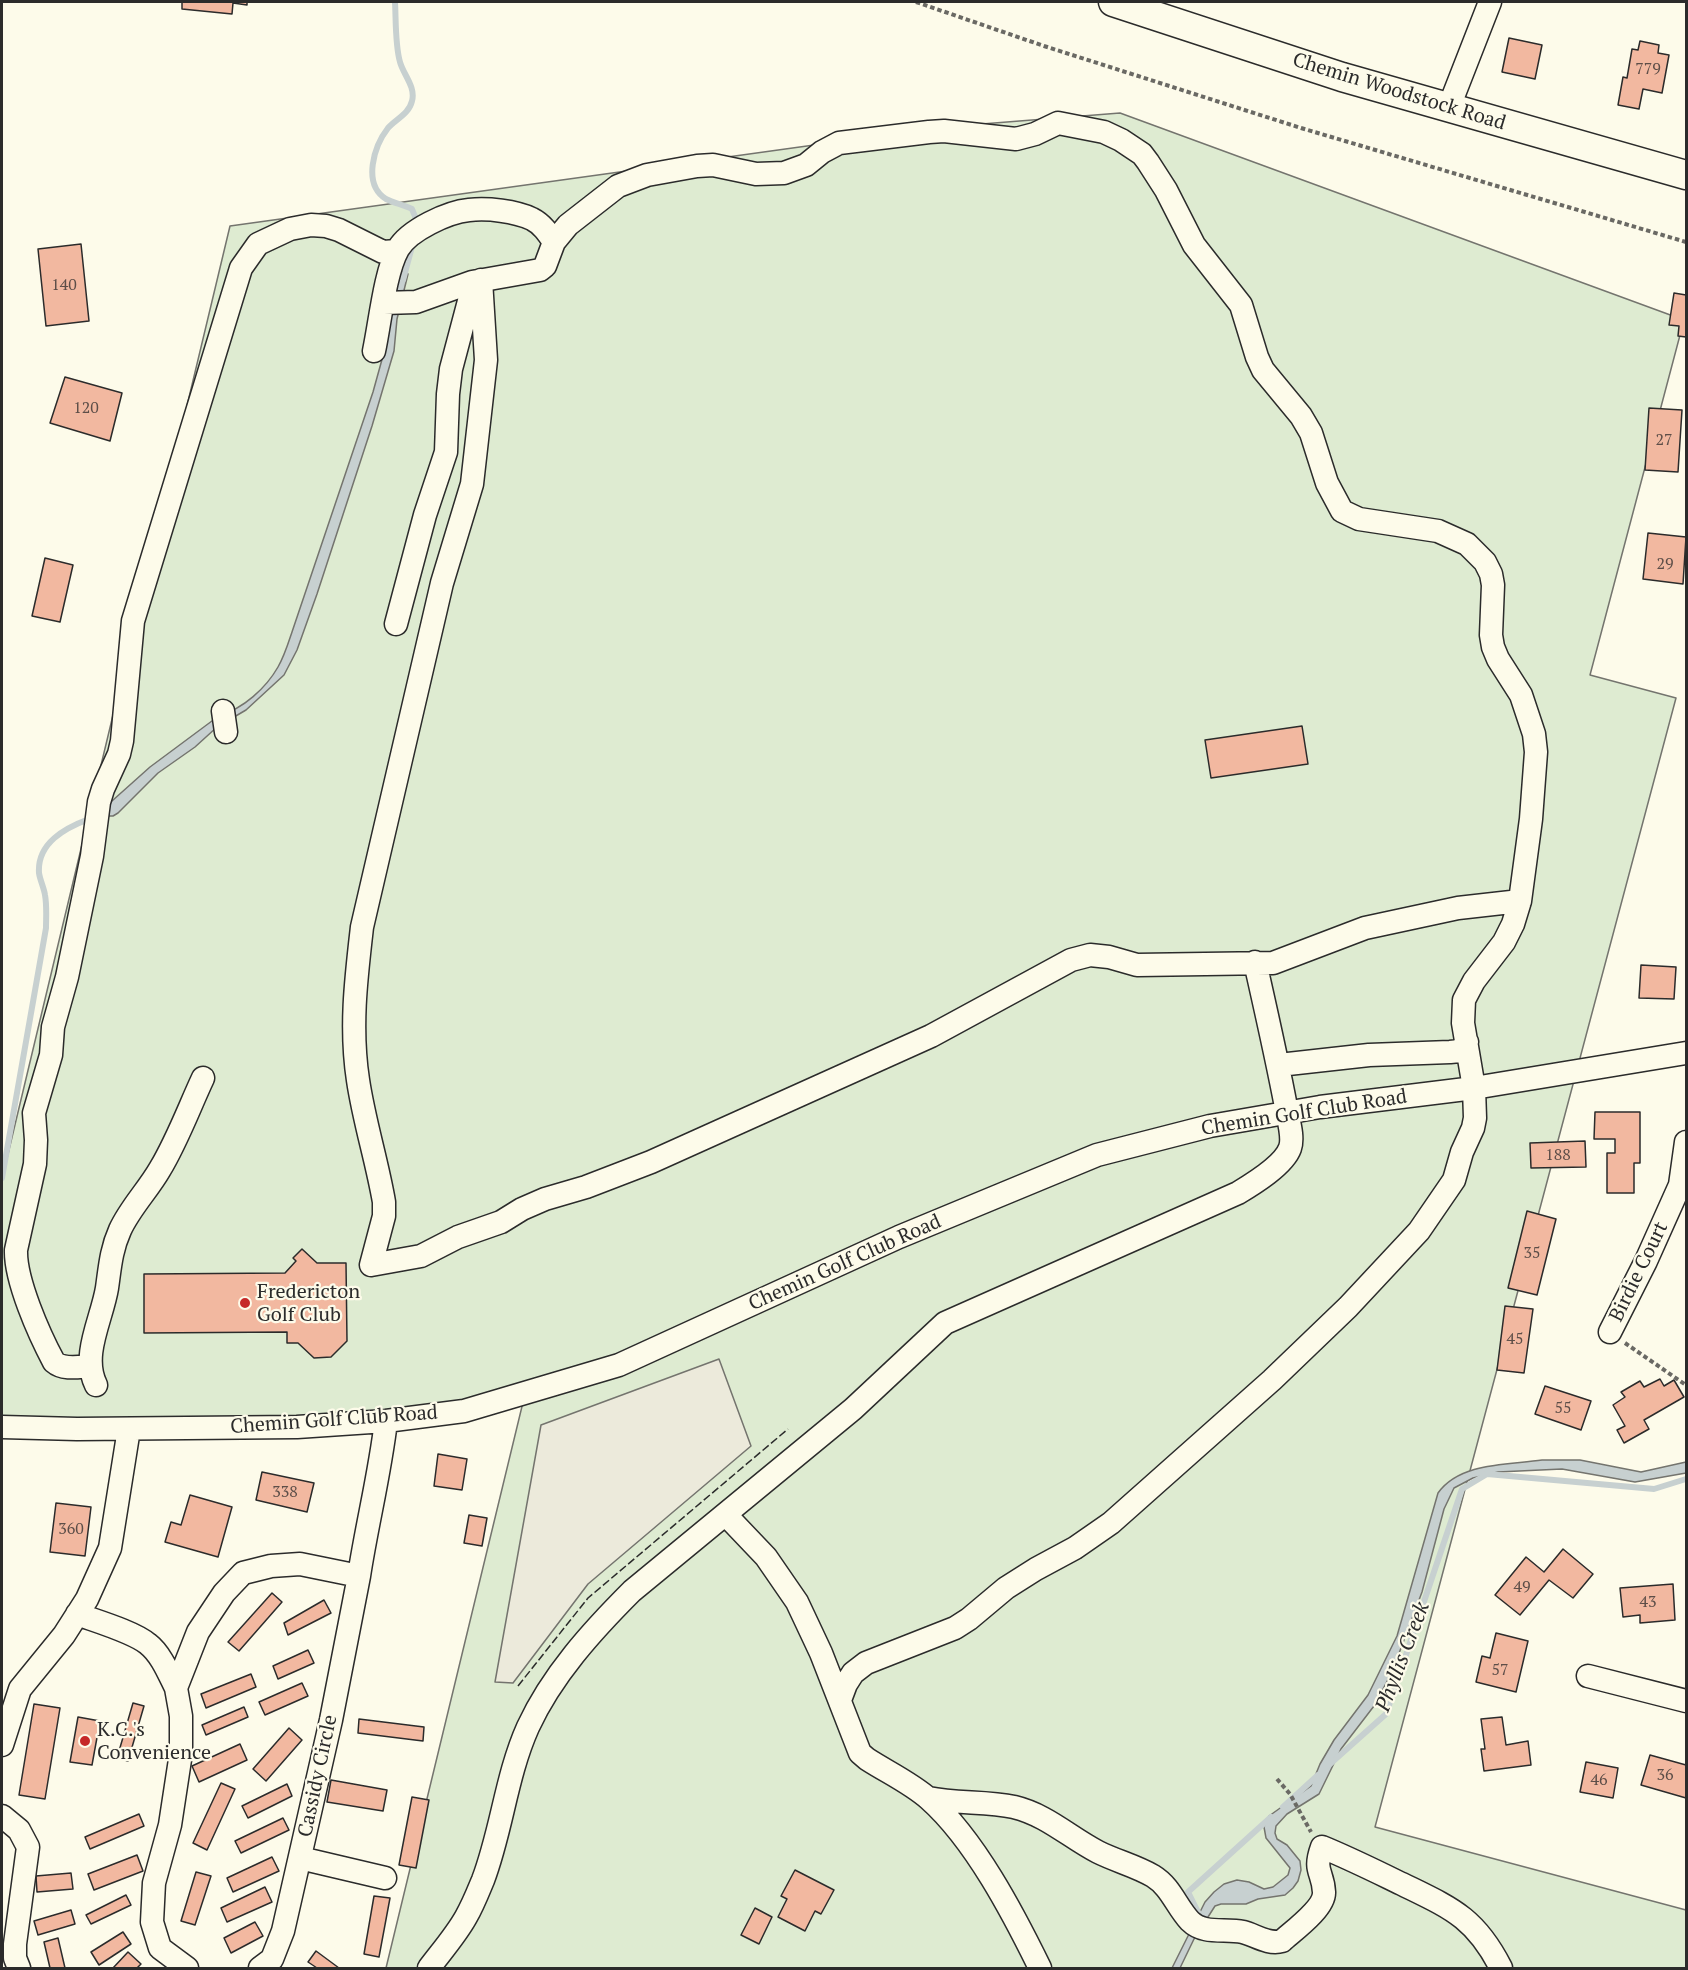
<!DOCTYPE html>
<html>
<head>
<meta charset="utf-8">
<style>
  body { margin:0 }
  #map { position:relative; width:1688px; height:1970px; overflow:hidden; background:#fdfbea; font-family:"PT Serif",serif }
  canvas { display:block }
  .frame { position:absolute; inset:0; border:3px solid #2b2b2b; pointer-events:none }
</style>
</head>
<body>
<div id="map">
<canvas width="1688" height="1970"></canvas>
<div class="frame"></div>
</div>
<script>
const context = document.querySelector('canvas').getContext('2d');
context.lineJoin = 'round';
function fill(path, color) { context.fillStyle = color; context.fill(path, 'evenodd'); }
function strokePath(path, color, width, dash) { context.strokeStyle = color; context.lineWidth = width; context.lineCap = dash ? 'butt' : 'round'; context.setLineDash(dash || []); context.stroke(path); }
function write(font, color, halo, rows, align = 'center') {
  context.font = font + ' "PT Serif",serif'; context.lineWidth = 4.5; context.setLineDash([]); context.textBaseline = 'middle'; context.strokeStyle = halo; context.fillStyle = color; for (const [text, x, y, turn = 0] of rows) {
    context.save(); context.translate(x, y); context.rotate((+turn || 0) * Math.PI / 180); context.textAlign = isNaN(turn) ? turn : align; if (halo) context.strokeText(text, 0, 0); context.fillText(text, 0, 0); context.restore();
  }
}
const green = new Path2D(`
  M1120,113l564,207 -94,355 86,23 -301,1129 311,83v58h-1300l139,-574 -61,17 -462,16v-248l228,-953 714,-99z`);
fill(green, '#deebd1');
strokePath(green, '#74746e', 1.5);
const parking = new Path2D(`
  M719,1359l32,87 -163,138 -75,99 -18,-1 46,-257z`);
fill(parking, '#eceadb');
strokePath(parking, '#74746e', 1.5);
const water = new Path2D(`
  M399,271l9,3 -11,45 -3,32 -22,75 -55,168 -20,56 -13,25 -38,35 -29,17 -22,20 -37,26 -40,40 -5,3h-7l-3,-7 47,-42 70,-52c23,-6 46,-27 58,-48 6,-10 10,-23 14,-35l81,-240 13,-47z
  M1542,1460h38l61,12 45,-10v11l-51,9 -73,-13 -64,3 -25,6 -19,10 -10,21 -22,83 -30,80 -18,34 -33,43 -22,45 -32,20 -11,12 -1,7 2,6 10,6 13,16 1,9 -3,11 -5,7 -8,7 -27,4 -12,5h-25l-6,2 -21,33 -14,29h-8l33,-66 9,-10 10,-8 13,-4 12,2 15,7 9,-2 15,-12 2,-7 -24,-30 -2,-11 5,-11 42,-30 9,-22 14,-24 34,-45 29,-59 41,-143c22,-31 70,-28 104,-33z`);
fill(water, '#c7d0d0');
strokePath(water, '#74746e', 1.5);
strokePath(new Path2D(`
  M395,2c1,17 0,43 5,60 3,12 16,25 12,39 -3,13 -16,18 -24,27 -14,18 -26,56 -2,71 8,4 18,6 26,10l4,10
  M403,280l10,-37
  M2,1178l44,-250c0,-11 1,-22 -1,-33 -1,-7 -5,-15 -6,-22 -2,-30 26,-45 50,-54
  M1330,1764l56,-50 76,-225 25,-15 167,15 32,-10
  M1283,1807l35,-32
  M1202,1920l-14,-28 83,-75`), '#c7d0d0', 6);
const building = new Path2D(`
  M182,2h65v3l-14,-2 -1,11 -50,-5z
  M1509,38l33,7 -7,34 -33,-7z
  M1640,41l19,4 -1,8 11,2 -7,38 -19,-4 -4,20 -21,-4 5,-28 4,1 5,-29 6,1z
  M81,244l8,77 -43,5 -8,-77z
  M1674,293l12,2v42l-8,-1 1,-10 -10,-1z
  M65,377l57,16 -12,48 -60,-18z
  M1649,408l33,2 -4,62 -33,-2z
  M1648,533l38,4 -3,47 -40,-5z
  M45,558l28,7 -13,57 -28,-6z
  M1302,726l6,38 -97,14 -6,-38z
  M1641,965l35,2 -2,32 -35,-1z
  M1595,1112h45v51h-6v30h-27v-40h8v-14h-21z
  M1585,1141l1,26 -55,1 -1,-25z
  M1527,1211l29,8 -19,76 -29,-7z
  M302,1249l15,14h29l1,78 -16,16 -17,1 -16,-15h-11v-11l-143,1v-59l141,-1 11,-12 -3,-3z
  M1505,1306l28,3 -9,64 -27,-3z
  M1660,1379l4,7 10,-6 10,17 -40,23 5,9 -25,14 -7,-13 8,-4 -12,-21 12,-8 -4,-5 19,-11 4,6z
  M1545,1386l46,15 -10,29 -46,-16z
  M438,1454l29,5 -5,31 -28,-4z
  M262,1472l52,11 -7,29 -51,-12z
  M190,1495l42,12 -14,50 -53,-15 6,-20 10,3z
  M56,1503l35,4 -6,49 -35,-4z
  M469,1515l18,3 -5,28 -18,-3z
  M1563,1549l30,25 -20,24 -24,-18 -29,35 -25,-20 31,-38 18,15z
  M1673,1584l2,36 -35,3v-8l-17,2 -3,-29z
  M272,1593l10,9 -43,49 -11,-9z
  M324,1600l7,13 -43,22 -4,-12z
  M1496,1633l32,8 -12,51 -40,-10 6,-26 8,2z
  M308,1650l6,13 -36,16 -5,-13z
  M251,1674l5,13 -50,21 -5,-14z
  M302,1683l6,13 -43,19 -6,-13z
  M133,1703l11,3 -16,55 -11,-3z
  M34,1704l26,4 -15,91 -26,-4z
  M244,1707l4,10 -42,18 -4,-10z
  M78,1717l22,4 -8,44 -22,-3z
  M1502,1717l4,28 22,-4 3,24 -47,6 -3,-22h4l-4,-30z
  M359,1719l65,8 -1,14 -65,-8z
  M289,1728l13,12 -36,41 -13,-12z
  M240,1744l7,16 -48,22 -7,-16z
  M1650,1755l36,10v33l-45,-13z
  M1586,1762l32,6 -5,30 -33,-6z
  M331,1780l56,10 -4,21 -56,-9z
  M221,1783l14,6 -28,61 -14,-7z
  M287,1784l5,12 -44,22 -6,-12z
  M412,1797l17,3 -13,68 -17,-3z
  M139,1814l5,12 -54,23 -5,-12z
  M283,1818l6,12 -48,23 -6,-12z
  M137,1855l6,16 -49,19 -6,-16z
  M272,1857l7,14 -46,21 -6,-14z
  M795,1870l39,20 -13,24 -6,-3 -10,20 -27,-14 9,-18 -6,-3z
  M196,1872l15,4 -16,49 -14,-4z
  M71,1873l2,16 -36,3 -1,-16z
  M265,1887l7,15 -45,20 -6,-14z
  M126,1895l5,10 -40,19 -5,-9z
  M374,1896l16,2 -11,59 -15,-3z
  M755,1908l17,9 -13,27 -18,-9z
  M71,1910l4,14 -37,11 -4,-14z
  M255,1922l8,14 -32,17 -7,-15z
  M123,1932l8,12 -32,21 -8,-13z
  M58,1938l7,30h-15l-6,-26z
  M316,1951l23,17h-22l-9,-6z
  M128,1952l13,12 -4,4h-24z`);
fill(building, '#f2b8a0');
strokePath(building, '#2b2b2b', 1.5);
const minor = new Path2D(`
  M1449,107l41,-105
  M481,280l5,80 -14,124 -30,99 -80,344c-6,52 -12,101 -4,153 6,41 19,81 26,122v14l-13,49 50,-9 37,-19 43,-15 21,-13 23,-10 41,-12 65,-25 280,-126 140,-76 19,-5 19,2 28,8 136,-2 92,-35 93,-20 62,-7
  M384,303l32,-1 56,-20 68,-12 5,-4 9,-24 14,-17 50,-39 29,-11 50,-9 16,-1 43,9 28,-1 22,-8 16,-13 17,-9 90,-11 15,-1 72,8 19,-5 23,-11 46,9 17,8 21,14 6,8 18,28 28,55 47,60 16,52 6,13 38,46 10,17 16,50 15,28 17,8 79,12 29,13 18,18 6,12 2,11 -2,50 2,12 5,12 23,36 13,39 2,18 -5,67 -11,82 -7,23 -9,18 -30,39 -10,19 -1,23 11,65 1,30 -2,10 -11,24 -8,28 -35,51 -71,76 -76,73 -161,143 -36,25 -39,21 -30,19 -37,31 -14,9 -89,35 -13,10 -7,11 -6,16
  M374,351c6,-28 11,-79 24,-102 11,-19 50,-37 71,-39 19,-2 46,1 63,9 10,5 16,14 22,23
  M396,624l29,-109 21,-63 2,-58 3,-25 18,-68 12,-20
  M223,711l3,21
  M1279,1065l90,-10 81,-3 10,-1 7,-9
  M1610,1332l36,-71 34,-76 6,-43
  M90,1366c-12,1 -27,4 -36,-4 -15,-28 -39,-82 -38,-112l19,-86 1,-24 -2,-27 17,-58 2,-28 14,-50 25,-121 7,-54 4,-13 16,-35 3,-13 11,-120 108,-353 17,-24 32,-15 21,-4 15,1 13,4 44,22 14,-1
  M96,1385c-15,-30 6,-66 11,-97 3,-21 4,-38 13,-58 10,-22 28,-40 40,-61 17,-28 29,-61 43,-91
  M2,1427l75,2 220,-2 89,-6 78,-10 155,-46 280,-128 198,-82 113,-29 110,-19 154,-19 212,-35
  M726,1515l40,42 31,45 24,51 39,100 7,6c20,13 44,24 62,40 46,41 84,114 111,169
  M359,1576c8,-52 21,-103 27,-155
  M77,1614c19,7 57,18 71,30 13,10 21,30 28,44
  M1588,1676l98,25
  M2,1745l18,-56 44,-54 23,-36 23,-51 19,-119
  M928,1798c29,6 58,3 86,9 33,8 55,30 84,45 18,9 38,14 55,24 18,11 23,30 37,45 14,14 35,7 53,11 12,3 25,13 39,9 11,-10 43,-33 42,-49 -1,-21 -11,-20 -2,-45 27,11 53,24 80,37 49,24 73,33 99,84
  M2,1816l17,14 9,17 -13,97v14l4,10
  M300,1858l85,20
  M187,1968l-27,-20 -8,-26 2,-39 16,-58 11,-72v-37l-5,-28 22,-56 26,-39 19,-20 28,-7 29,-2 59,12 -28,144 -48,211 -11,28 -12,9
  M429,1968c12,-16 27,-33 37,-51 7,-12 12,-25 17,-37 19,-50 23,-104 45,-153 24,-52 64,-96 104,-136l221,-182 92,-86 293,-130c15,-9 46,-28 52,-45 4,-11 -2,-29 -4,-41 -9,-48 -20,-96 -31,-145`);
const major = new Path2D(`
  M1113,2l229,75 344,98`);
strokePath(minor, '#2b2b2b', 25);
strokePath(major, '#2b2b2b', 31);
strokePath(new Path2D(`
  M916,2l128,44 257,82 385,114
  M1625,1343l61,42
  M1277,1779l13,15 21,38`), '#6a6964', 4, [4.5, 3]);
strokePath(minor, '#fdfbea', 22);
strokePath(major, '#fdfbea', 28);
strokePath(new Path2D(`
  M518,1686l70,-88 200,-169`), '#2b2b2b', 1.5, [8, 3]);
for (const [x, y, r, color] of [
  [245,1303,6,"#c62828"],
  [85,1741,6,"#c62828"]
]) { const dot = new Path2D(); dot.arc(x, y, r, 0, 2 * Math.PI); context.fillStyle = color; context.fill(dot); strokePath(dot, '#fdfbea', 2); }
write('16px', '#5d4e48', null, [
  ["779",1648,69],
  ["140",64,285],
  ["120",86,408],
  ["27",1664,440],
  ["29",1665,564],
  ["188",1558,1155],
  ["35",1532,1253],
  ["45",1515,1339],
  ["55",1563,1408],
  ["338",285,1492],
  ["360",71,1529],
  ["49",1522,1587],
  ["43",1648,1602],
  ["57",1500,1670],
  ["36",1665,1775],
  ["46",1599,1780]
]);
write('20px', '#2b2b2b', '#fdfbea', [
  ["Chemin Woodstock Road",1399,92,17],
  ["Chemin Golf Club Road",1304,1113,-9],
  ["Chemin Golf Club Road",845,1263,-24],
  ["Birdie Court",1639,1272,-64],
  ["Chemin Golf Club Road",334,1420,-4],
  ["Cassidy Circle",318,1776,-78]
]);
write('20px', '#2b2b2b', '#fdfbea', [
  ["Fredericton",257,1292],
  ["Golf Club",257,1315],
  ["K.C.'s",97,1730],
  ["Convenience",97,1753]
], 'left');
write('italic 21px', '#2b2b2b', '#fdfbea', [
  ["Phyllis Creek",1403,1657,-69]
]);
</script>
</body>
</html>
